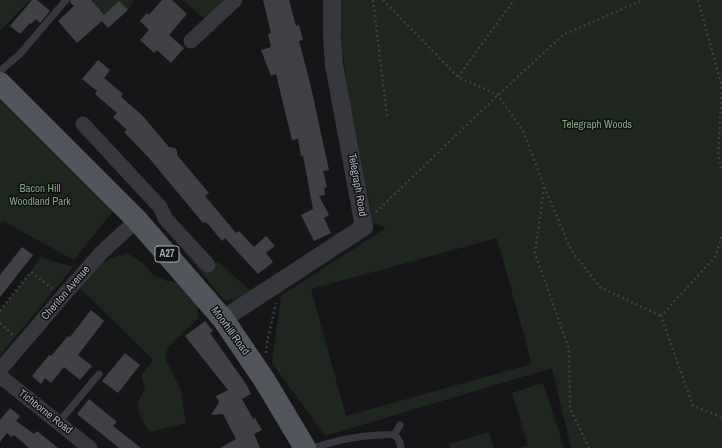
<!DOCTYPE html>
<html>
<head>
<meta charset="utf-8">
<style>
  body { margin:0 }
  canvas { display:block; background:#161618 }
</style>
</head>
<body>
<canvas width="722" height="448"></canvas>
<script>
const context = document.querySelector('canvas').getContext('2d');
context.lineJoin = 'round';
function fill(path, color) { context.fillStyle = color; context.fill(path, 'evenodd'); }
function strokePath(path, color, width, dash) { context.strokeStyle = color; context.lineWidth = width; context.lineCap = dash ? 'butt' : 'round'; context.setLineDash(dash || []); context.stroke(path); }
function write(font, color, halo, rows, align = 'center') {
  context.font = font + ' "Archivo Narrow",sans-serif'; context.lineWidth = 3; context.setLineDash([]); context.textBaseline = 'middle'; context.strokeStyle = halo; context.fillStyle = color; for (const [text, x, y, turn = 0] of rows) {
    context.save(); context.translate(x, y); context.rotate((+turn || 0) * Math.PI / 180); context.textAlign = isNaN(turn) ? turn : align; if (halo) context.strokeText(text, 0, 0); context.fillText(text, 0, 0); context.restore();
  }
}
fill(new Path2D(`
  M0,0h30l-30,31z
  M91,0h43l-6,10 -9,-9 -19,18z
  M183,0h44l-2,4 -19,13h-4z
  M337,0h385v448h-151l-19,-80 -227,68 -53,-73 9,-67 105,-68 -13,-5 -27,-142zM497,238l35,126 -186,52 -35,-127z
  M0,97l113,114 -39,49 -71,-39 -3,2z
  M160,222l49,48 8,-9 34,30 -18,10 -1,-2 -5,2 -3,-1 -40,-49 -25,-27z
  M127,253l17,11 9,11 14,6 8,1 19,8 5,27 -31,30 -3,11 15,30 6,35 -36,9c-13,-19 -16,-23 -5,-44l-4,-13 12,-15 -75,-74c18,-21 23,-25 49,-33z
  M40,257l33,10 -73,88v-44l31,-39z
  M543,383l21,65h-45l9,-3 -16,-52z
  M489,432l5,16h-44l-1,-4z`), '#1e261f');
fill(new Path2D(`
  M32,0h5l13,11 -10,12 -4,-4 -5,5 -1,-1 -10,11 -10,-8z
  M71,0h20l13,15 15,-14 9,9 -20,18 -6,-7 -25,22 -19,-22 16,-15 -4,-4z
  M162,0h10l15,14 -18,21 15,13 -13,15 -14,-13 -3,3 -14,-13 9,-10 -9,-9 7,-8 2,2z
  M263,0h26l7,26 3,-1 4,15 -4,1 11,42 19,87 -6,1 4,16 -3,1 1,7 -6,1 10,19 -5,3 7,15 -17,8 -13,-26 12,-6 -10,-54 -2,1 -3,-17 -6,1 -16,-66 -5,2 -10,-26 10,-3 -3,-13 3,-1z
  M98,60l12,10 -6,8 19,16 -2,3 21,18 27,32 6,1 2,3v4l32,38 -4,3 31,37 3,-2 15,16 12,-11 9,10 -9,7 7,9 -15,12 -33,-36 -3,3 -14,-17 -3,-2 -2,1 -54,-65 -25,-26 3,-2 -14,-13 4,-4 -22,-19 2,-3 -15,-12z
  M22,247l11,8 -33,42v-22z
  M91,310l13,11 -26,34 14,11 -12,14 -16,-13 -13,16 -6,-5 -4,6 -9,-8 17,-21 2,1 17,-20 2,1z
  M205,321l8,10 -3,2 36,51 5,10 -9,5 11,20 2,-1 7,12 -8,4 6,14h-40l16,-9 -13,-25 -12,1 8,-13 -3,-6 12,-6 -43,-54z
  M125,353l15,12 -22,28 -16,-12z
  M89,399l28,23 -4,4 28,22h-22l-42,-34z
  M10,408l10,8 -4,5 18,13 3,-3 21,17h-29l-15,-13 -2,2 -5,-4 -7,9v-22z`), '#404145');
strokePath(new Path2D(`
  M373,0l14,116
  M383,0l75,77 40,18 25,36 21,55 27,64 29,37 61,29
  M698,0l24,87
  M458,77l56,-77
  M722,87l-4,67 4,18
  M544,187l-9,66 34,96 1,59 19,40
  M376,212l122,-117 65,-60 80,-35
  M722,237l-7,20 -54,59 32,90 29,11
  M0,311l31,-39 22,17
  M0,323l13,12
  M266,353l1,-11 9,-39`), '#3d3f44', 2.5, [2, 3]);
strokePath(new Path2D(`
  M0,71l20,-17 46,-54
  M59,422l40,-48
  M394,435l6,-10
  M313,448c23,-7 41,-12 65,-13 4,0 11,-1 15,0 6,2 7,8 8,13`), '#37383d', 7);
strokePath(new Path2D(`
  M191,41l44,-41
  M83,124l77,83 5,11 43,47
  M0,370l63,-74 39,-44 35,-32
  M0,376l90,72`), '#37383d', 15);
strokePath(new Path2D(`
  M223,319l141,-92 -30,-162 -2,-28v-37`), '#37383d', 18);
strokePath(new Path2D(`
  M0,83l137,137 86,99 42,62 40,67`), '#53555c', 22);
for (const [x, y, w] of [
  [167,254,24]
]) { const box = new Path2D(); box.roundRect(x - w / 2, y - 8, w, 16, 3); context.fillStyle = '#111113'; context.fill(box); strokePath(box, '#a8adb8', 1); }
write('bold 10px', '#a8adb8', null, [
  ["A27",167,254]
]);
write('11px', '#7fa381', '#111113', [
  ["Telegraph Woods",597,125],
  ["Bacon Hill",40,189],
  ["Woodland Park",40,202]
]);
write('11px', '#a8adb8', '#111113', [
  ["Telegraph Road",357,185,80],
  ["Cheriton Avenue",66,293,-49],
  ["Moorhill Road",230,331,54],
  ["Tichborne Road",45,412,38]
]);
</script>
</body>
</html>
